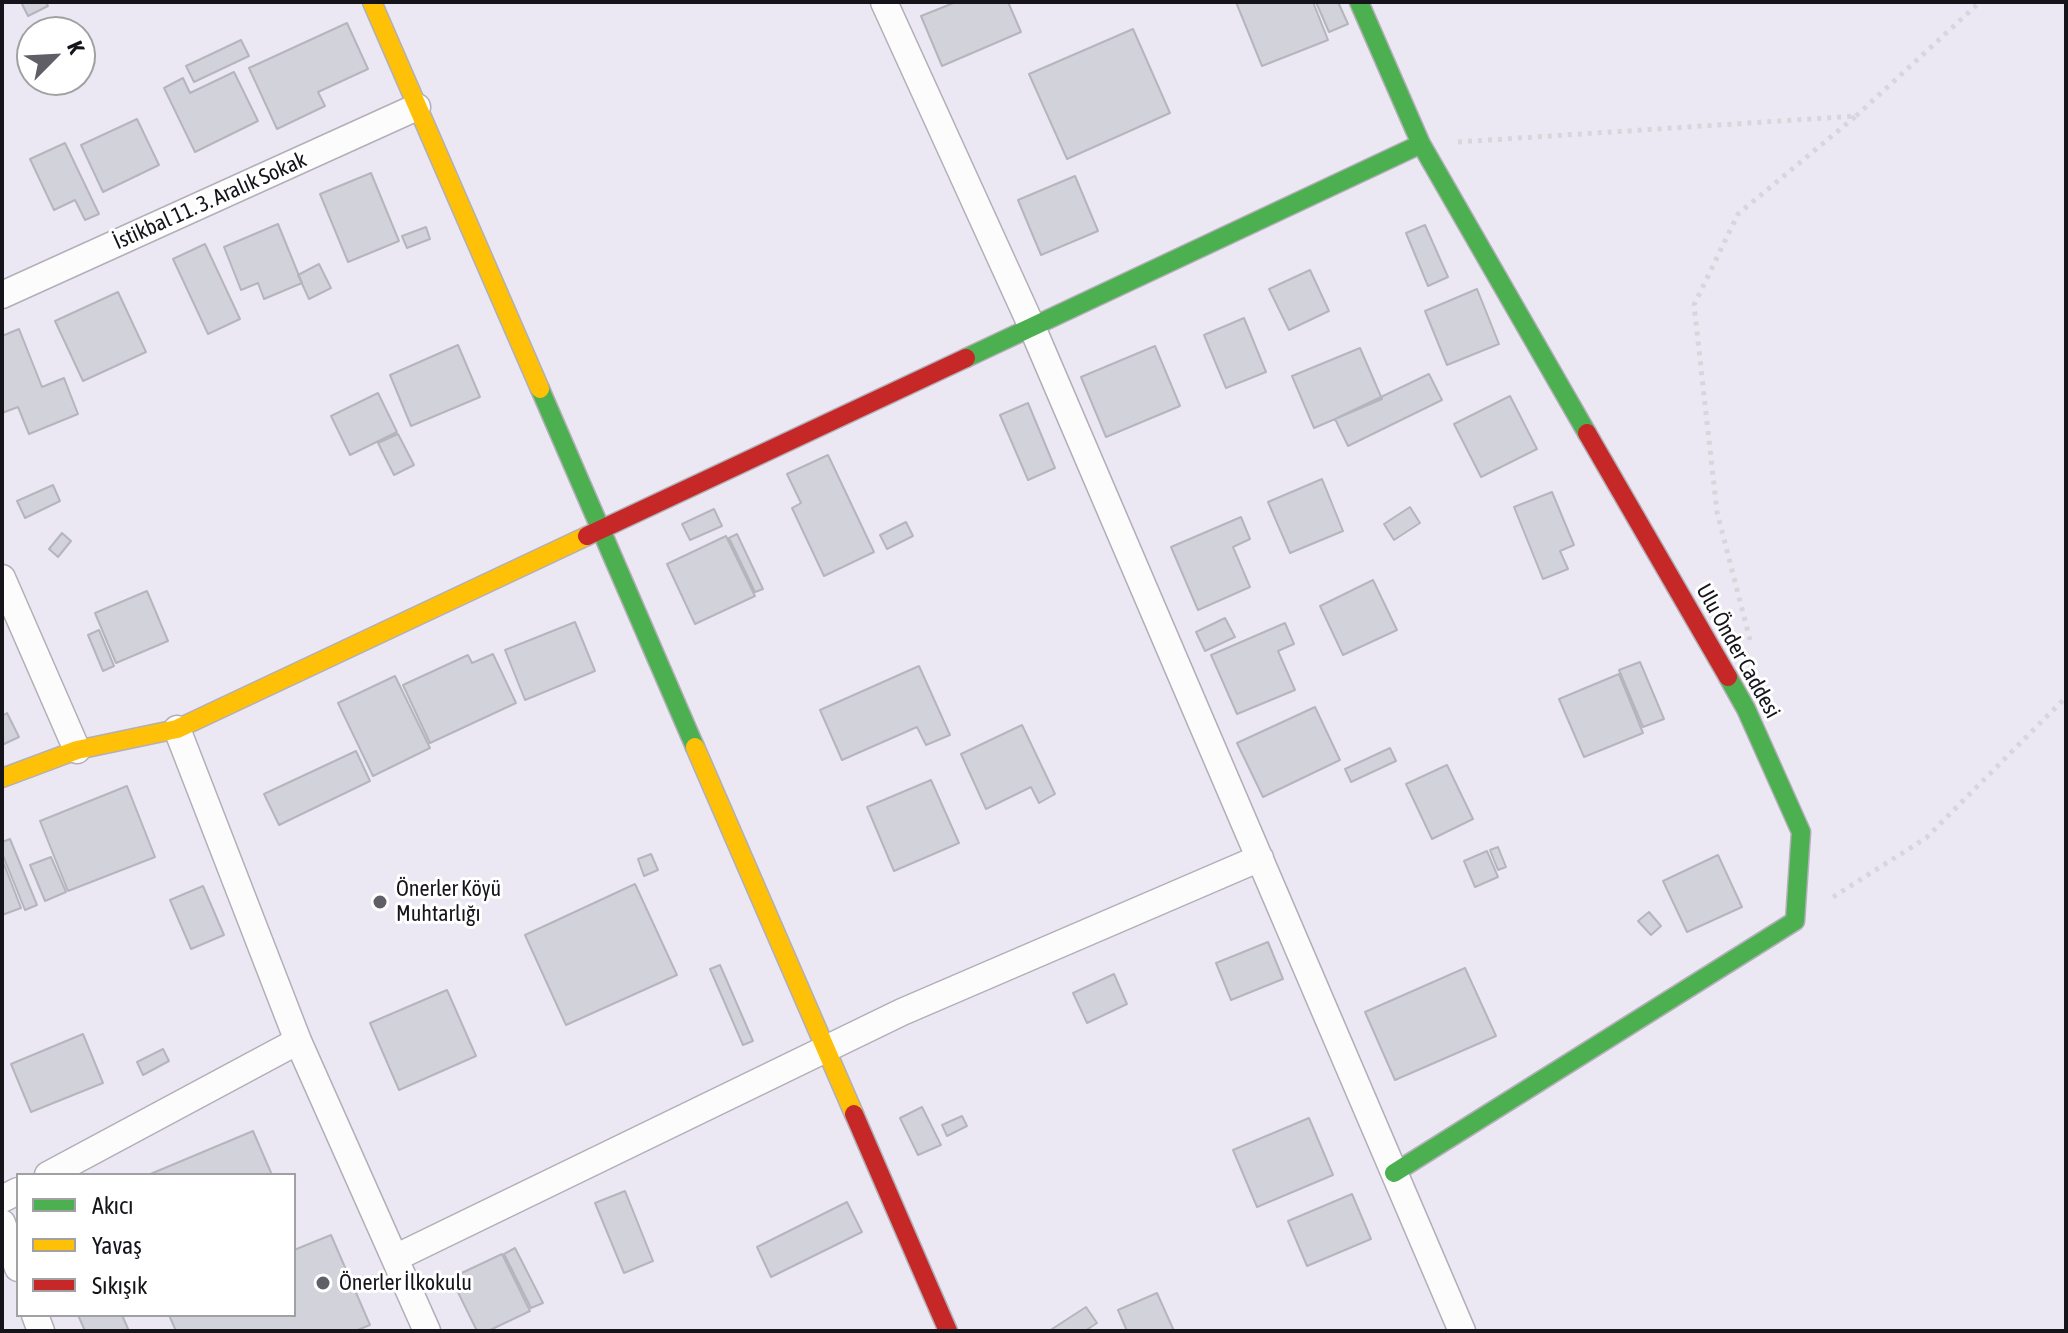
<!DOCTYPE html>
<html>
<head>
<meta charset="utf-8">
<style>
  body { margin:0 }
  #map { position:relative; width:2068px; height:1333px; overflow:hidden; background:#ebe8f3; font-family:"Asap Condensed",sans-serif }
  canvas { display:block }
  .frame { position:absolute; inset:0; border:4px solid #15141a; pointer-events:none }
  .legend { position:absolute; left:16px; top:1173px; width:280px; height:144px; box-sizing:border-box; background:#fff; border:2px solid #a1a1a3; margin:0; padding:10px 14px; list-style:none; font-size:24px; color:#15141a }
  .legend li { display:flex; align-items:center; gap:16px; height:40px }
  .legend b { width:40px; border:2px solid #a1a1a3 }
  .north { position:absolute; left:16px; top:16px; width:80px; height:80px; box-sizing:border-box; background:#fff; border:2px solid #a1a1a3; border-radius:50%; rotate:66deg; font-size:22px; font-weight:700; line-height:32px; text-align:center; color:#15141a }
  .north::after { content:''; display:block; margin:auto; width:28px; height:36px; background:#605e66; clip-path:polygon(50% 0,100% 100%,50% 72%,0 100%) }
</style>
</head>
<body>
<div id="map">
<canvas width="2068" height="1333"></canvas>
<div class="frame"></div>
<ul class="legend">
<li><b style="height:10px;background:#4caf50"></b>Akıcı</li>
<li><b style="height:10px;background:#ffc107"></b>Yavaş</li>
<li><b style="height:10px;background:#c62828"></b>Sıkışık</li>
</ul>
<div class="north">K</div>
</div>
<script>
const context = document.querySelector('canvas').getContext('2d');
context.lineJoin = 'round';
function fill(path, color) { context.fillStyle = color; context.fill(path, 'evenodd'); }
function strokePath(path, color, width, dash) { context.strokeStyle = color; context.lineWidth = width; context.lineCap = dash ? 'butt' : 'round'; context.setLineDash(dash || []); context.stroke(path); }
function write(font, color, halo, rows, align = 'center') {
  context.font = font + ' "Asap Condensed",sans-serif'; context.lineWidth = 6; context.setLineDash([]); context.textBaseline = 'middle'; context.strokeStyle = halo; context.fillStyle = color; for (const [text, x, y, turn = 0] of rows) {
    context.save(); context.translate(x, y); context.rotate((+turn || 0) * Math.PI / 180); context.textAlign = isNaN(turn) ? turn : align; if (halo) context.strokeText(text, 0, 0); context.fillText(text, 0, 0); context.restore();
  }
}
const building = new Path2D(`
  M21,2h25l2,4 -20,10z
  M956,2h52l13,30 -79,34 -21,-50z
  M1236,2h77l15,38 -66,26z
  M1316,2h22l10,22 -19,8z
  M347,23l21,46 -50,23 7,14 -48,23 -28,-61z
  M1133,29l37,84 -103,46 -38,-85z
  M241,40l8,16 -55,26 -8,-16z
  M234,72l24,49 -63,31 -31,-64 19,-10 7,15z
  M137,119l22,46 -56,27 -22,-47z
  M65,143l34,71 -14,6 -10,-20 -21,10 -24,-51z
  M371,173l28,68 -51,21 -28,-68z
  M1075,176l23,55 -57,24 -23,-55z
  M278,224l24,59 -38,16 -6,-16 -17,7 -17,-43z
  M1425,225l23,52 -20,9 -22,-53z
  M426,227l4,12 -23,9 -5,-12z
  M205,244l35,75 -32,15 -35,-75z
  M319,264l12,24 -22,11 -11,-24z
  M1310,270l19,41 -40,19 -20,-41z
  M1477,289l22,55 -52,21 -22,-54z
  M118,292l28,60 -63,29 -28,-60z
  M1244,318l22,54 -40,16 -22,-53z
  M19,329l23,58 22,-9 14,36 -49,20 -11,-27 -16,6v-77z
  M458,345l22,52 -69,29 -21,-51z
  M1155,346l25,60 -74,31 -25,-60z
  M1360,348l22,51 -68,29 -22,-52z
  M1429,374l13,26 -94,46 -13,-27z
  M378,393l19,39 -47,23 -19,-39z
  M1510,396l27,53 -56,28 -27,-53z
  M1028,403l27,65 -27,12 -28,-65z
  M398,434l16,31 -20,10 -16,-32z
  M828,455l46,97 -50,24 -32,-68 9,-5 -14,-29z
  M1322,479l21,52 -53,22 -22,-51z
  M53,485l7,16 -35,17 -8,-17z
  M1552,492l22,53 -14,6 8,18 -25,10 -29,-72z
  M1410,507l10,16 -26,17 -10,-16z
  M714,509l8,17 -32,14 -8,-16z
  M1241,517l9,22 -17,8 17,40 -52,23 -27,-63z
  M906,522l7,14 -26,13 -7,-14z
  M62,533l9,8 -13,16 -9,-8z
  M737,534l26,55 -8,3 -26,-54z
  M726,536l29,60 -60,28 -28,-60z
  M1373,580l24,50 -54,25 -23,-49z
  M147,591l21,50 -52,22 -21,-50z
  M1225,618l10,19 -30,14 -9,-19z
  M575,622l20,49 -70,29 -20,-50z
  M1285,623l9,21 -16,7 17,39 -58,24 -26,-59z
  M99,630l15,36 -11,5 -15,-36z
  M493,654l23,49 -86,40 -27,-58 65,-30 4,8z
  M1640,662l24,57 -21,8 -24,-57z
  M919,666l31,69 -24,10 -9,-18 -75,33 -22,-50z
  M1619,674l24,59 -59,24 -25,-58z
  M395,676l35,72 -57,28 -35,-73z
  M1315,707l25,53 -77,37 -26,-54z
  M7,713l12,24 -17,8v-29z
  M1022,725l33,69 -16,9 -8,-16 -45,22 -25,-55z
  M1390,748l6,13 -45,21 -6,-13z
  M356,751l14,30 -91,44 -15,-31z
  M1447,765l26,54 -41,20 -26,-55z
  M931,780l28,63 -65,28 -27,-64z
  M127,786l28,71 -87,34 -28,-70z
  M10,839l27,66 -12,5 -23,-57v-11z
  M1498,847l8,20 -8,3 -8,-20z
  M1487,851l11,26 -23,10 -11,-26z
  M651,854l7,16 -14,6 -6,-17z
  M1718,855l24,52 -55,25 -24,-51z
  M51,857l15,35 -21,9 -15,-36z
  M2,859l19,49 -19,7z
  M635,884l42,91 -111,50 -41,-90z
  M203,886l21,49 -33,14 -21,-49z
  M1649,912l12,14 -10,9 -13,-14z
  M1268,942l15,37 -52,21 -15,-37z
  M720,965l33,76 -10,4 -33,-76z
  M1465,968l31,68 -101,44 -30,-68z
  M1114,974l13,30 -40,19 -14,-30z
  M447,990l29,66 -77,34 -29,-67z
  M83,1034l20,49 -72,29 -20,-48z
  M163,1049l6,12 -26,14 -6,-13z
  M922,1107l19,38 -23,10 -18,-37z
  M962,1116l5,10 -20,10 -5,-11z
  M1309,1118l24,57 -76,32 -24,-57z
  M253,1131l19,44h-124z
  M625,1191l28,70 -29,12 -29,-70z
  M1352,1194l19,45 -64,27 -19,-45z
  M847,1202l15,30 -91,45 -14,-30z
  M331,1235l39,90 -15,6h-179l-7,-16h125v-65z
  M515,1248l28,55 -12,5 -27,-54z
  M502,1254l28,57 -42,20h-11l-26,-53z
  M1157,1293l17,38h-47l-9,-21z
  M1086,1307l11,16 -12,8h-36z
  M78,1315h44l7,16h-44z`);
fill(building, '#d2d2da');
strokePath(building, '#b6b5bd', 2);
const street = new Path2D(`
  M884,2l148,325 430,1004
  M2,295l415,-188
  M2,578l75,172
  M177,729l121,312 129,290
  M48,1175l250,-134
  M2,1199l16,-8
  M2,1223l16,45
  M395,1258l507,-246 358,-154
  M35,1315l6,16`);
const fast = new Path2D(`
  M1359,2l62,142 166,289
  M966,358l455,-214
  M540,389l155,358
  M1394,1173l401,-252 6,-89 -55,-123 -18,-32`);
const slow = new Path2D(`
  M372,2l168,387
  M695,747l159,367
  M2,778l75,-28 100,-21 410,-193`);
const jam = new Path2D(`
  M1587,433l141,244
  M587,536l379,-178
  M854,1114l94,217`);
strokePath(street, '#b2afb8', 29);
strokePath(fast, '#b2afb8', 21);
strokePath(slow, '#b2afb8', 21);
strokePath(jam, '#b2afb8', 21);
strokePath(new Path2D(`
  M1856,116l124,-114
  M1458,142l398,-26 -118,98 -44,91 23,207 33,128
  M1833,897l93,-59 140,-141`), '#d7d6da', 5, [4, 6]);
strokePath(street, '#fcfcfd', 26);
strokePath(fast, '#4caf50', 18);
strokePath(slow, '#ffc107', 18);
strokePath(jam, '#c62828', 18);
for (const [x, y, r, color] of [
  [380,902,8,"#605e66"],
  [323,1283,8,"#605e66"]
]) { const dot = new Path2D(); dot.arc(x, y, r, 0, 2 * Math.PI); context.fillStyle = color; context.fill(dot); strokePath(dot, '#fff', 3); }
write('22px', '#15141a', '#fff', [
  ["İstikbal 11. 3. Aralık Sokak",210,201,-24],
  ["Ulu Önder Caddesi",1738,651,61]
]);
write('22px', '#15141a', '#fff', [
  ["Önerler Köyü",396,889],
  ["Muhtarlığı",396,914],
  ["Önerler İlkokulu",339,1283]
], 'left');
</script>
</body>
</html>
